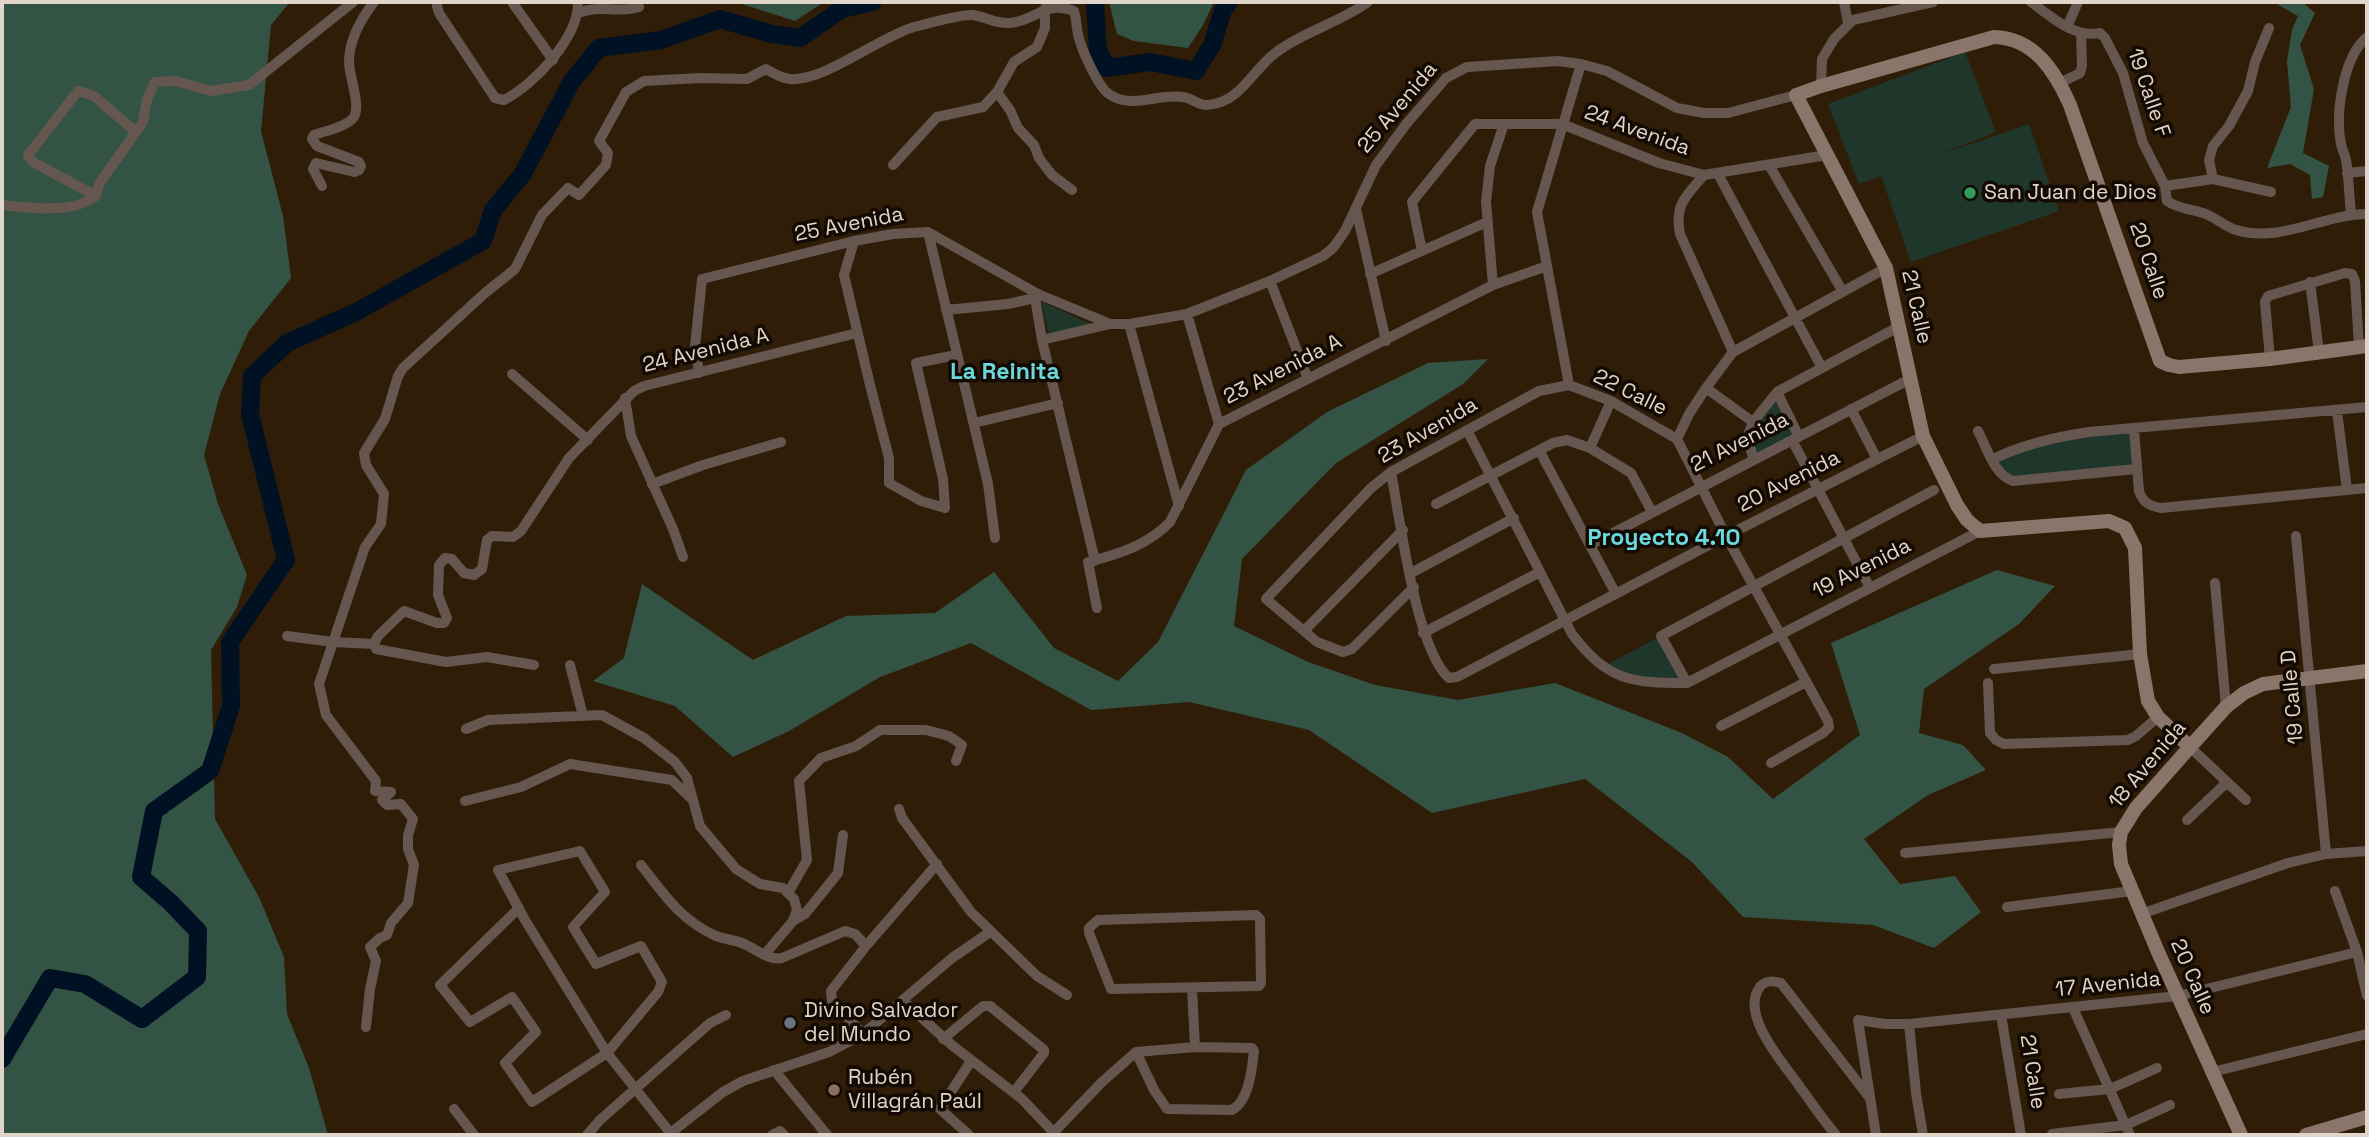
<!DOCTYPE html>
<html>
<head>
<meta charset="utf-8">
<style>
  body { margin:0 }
  #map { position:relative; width:2369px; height:1137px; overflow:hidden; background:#301d08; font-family:"Space Grotesk",sans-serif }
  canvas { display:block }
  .frame { position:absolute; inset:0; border:4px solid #e1d4c8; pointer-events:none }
</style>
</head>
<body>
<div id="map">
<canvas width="2369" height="1137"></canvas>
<div class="frame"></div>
</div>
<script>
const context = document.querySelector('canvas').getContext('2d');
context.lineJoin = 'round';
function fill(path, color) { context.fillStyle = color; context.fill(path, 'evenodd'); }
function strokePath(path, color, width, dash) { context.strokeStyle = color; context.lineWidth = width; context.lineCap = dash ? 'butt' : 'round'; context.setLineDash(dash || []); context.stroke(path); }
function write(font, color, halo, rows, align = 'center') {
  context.font = font + ' "Space Grotesk",sans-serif'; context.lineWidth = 7; context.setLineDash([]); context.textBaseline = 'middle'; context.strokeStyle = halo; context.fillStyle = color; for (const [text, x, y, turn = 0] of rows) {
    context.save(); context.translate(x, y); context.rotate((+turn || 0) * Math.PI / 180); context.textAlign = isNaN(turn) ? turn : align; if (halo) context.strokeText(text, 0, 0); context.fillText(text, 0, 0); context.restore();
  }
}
fill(new Path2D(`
  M1965,52l31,80 -57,23 90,-31 30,87 -148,51 -30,-86 -22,8 -31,-80z
  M1041,301l51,24 -43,10z
  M1777,392l22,45 -45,23 -7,-23z
  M2134,429l2,40 -123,12 -20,-22 21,-10z
  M1661,636l26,47h-33l-52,-16z`), '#1f362a');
fill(new Path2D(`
  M2,2h288l-19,23 -10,106 22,85 8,62 -42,53 -29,63 -16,61 14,49 29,71 -10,32 -26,43 4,169 44,78 25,60 3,57 22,54 19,67h-326z
  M736,2h88l-29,19z
  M1109,2h105l-11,23 -15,23 -54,-7 -17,-7z
  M2273,2h29l13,11 -15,32 14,44 -11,64 26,13 -6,31 -11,2 -2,-24 -20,-11 -23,4 24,-61 -4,-46 5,-31 6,-14z
  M1488,359l-25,25 -127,79 -94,96 -8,67 74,36 67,23 83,15 97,-17 127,50 46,24 45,42 87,-64 -29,-92 166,-73 58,16 -36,38 -95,65 -5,44 44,12 23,25 -58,25 -64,44 36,45 55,-8 26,36 -47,36 -61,-23 -130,-8 -51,-55 -107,-83 -153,34 -123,-83 -120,-28 -98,8 -120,-67 -91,34 -91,54 -56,26 -58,-51 -82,-25 31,-23 18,-74 111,76 93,-44 89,-3 59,-41 60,76 64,33 40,-39 88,-172 81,-58 101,-49z`), '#335444');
strokePath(new Path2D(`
  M1095,2l3,48 9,18 43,-6 46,9 16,-26 11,-35 6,-8
  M2,1059l48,-81 35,6 57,35 55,-42 1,-46 -28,-29 -29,-25 13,-66 56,-40 21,-65 -1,-64 56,-82 -36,-146 2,-38 35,-33 69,-31 127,-71 10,-31 29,-35 50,-94 27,-33 62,-8 59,-21 52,15 28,4 42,-29 31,-7`), '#011124', 18);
strokePath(new Path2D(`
  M436,2l3,11 56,85 9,2c30,-15 75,-63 74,-98
  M512,2l41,58
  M1844,2l4,21
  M2031,2c21,15 42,36 69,31l5,5 18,35 20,70 22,43 2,15c13,9 28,8 41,14 9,4 16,10 25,14 46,16 89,-15 134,-15
  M579,13c19,-9 40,1 60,-6
  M2067,27l11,-25
  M2060,83l20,-10 2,-7 -1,-33
  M1821,86l1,-27 12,-20 19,-19 80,-18
  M997,92l13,18 8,18 16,17 5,13 13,17 20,15
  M893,165l44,-48 46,-10 14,-15 17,-30 23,-15 8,-19v-20
  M1769,165l74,127
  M2347,173l20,-2
  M1718,174l104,194
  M1704,175c-18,21 -30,30 -24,59l53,118
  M2213,179l-4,-19 4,-14 16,-20 19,-35 7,-29 14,-34
  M322,186l-9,-17 3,-6 38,9 5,-2 2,-4 -2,-4 -42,-16 -5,-7 2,-4c11,-4 33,-8 40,-18 7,-12 -5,-41 -5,-55 0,-22 12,-43 25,-60
  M2165,186l48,-7 58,13
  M96,196l3,-12 44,-62 4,-23 8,-17 21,-1 35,10 38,-6 104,-83
  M96,196l-63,-34 -5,-7 50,-64 16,5 42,36
  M2,205c26,3 72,9 94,-9
  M1356,209l30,132
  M2351,214c-2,-18 -2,-37 -5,-54 -1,-6 -4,-10 -5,-16 -6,-30 2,-87 26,-107
  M928,232l60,252 7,54
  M854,241l-10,34 26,110 19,73v25l32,18 24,7 -2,-29 -27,-116 40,-8
  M1422,251l-10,-49 63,-78h87l97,39 45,12 123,-20
  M1370,274l117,-52
  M1270,281l38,98
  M2310,282l9,70
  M1493,285l-7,-83 4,-36 14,-42
  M1038,294l-3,4 7,42 53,221
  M946,310l62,-6 27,-6
  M1187,314l32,110
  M1129,324l50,182
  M1042,340l68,-16h19l58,-10 83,-33 53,-25 10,-8 12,-17 31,-66 31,-42 39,-45 21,-11 91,-6 23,3 26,7 70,37 27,5h24l68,-18
  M2270,359l-5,-57 3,-6 77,-23 7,1 3,7 4,66
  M699,373l-4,-27 7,-67 152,-38 39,-7 35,-2 110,62 70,29
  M512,374l76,66
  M1569,385l42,16 66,38 49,97 102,185 1,6 -6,6 -52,30
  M1569,385l-32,-173 44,-148
  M1706,388l47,34
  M1777,392l22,45
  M625,398l6,38 42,93 10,28
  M1851,409l26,50
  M2337,411l10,79
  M974,423l84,-20
  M2134,429l5,62c4,12 11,15 22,17l206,-20
  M1467,430l105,204c36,47 59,49 115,49l293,-152
  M1978,431c9,17 16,44 35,50l123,-12
  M1677,439l12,-25 17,-26 27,-36 153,-84
  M1792,440l78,148
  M1590,448l21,-47
  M1539,450l77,144
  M1993,459c31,-15 62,-22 96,-27l278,-25
  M1754,460l-7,-23 6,-15 24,-30 123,-66
  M1391,472c9,47 25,177 58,206l8,-1 269,-141 197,-100
  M652,484l51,-19 78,-23
  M1436,504l117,-61 14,-3 23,8 41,25 21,39
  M2296,536l30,318
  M1590,545l320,-166
  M1411,573l103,-55
  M2215,583l11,124
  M1414,587l-62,62 -9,3 -26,-10 -51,-43 105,-111 20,-16 148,-81 30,-6
  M1097,608l-9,-46c31,-8 60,-17 82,-40l49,-98 274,-139 54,-19
  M1304,631l99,-101
  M1423,633l117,-61
  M287,636l46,6 41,2 2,5 70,13 41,-5 47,8
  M374,644l4,-8 26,-25 33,12h7l3,-5 -9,-23 1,-30 6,-7 7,1 12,14 10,2 8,-6 5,-29 5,-4 21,1 8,-6 48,-73 65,-67 10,-5 213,-53
  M570,665l13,51
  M1994,669l146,-15
  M1687,683l-26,-47 273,-146
  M1988,683l2,50 6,7 8,4 124,-4 8,-4 22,-19
  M1721,726l85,-44
  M466,729l22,-9 114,-5 42,23 31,24 12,16 13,48 36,43 24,15 23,4 11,11 3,11 -4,11
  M2190,747l56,53
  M465,801l56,-14 49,-23 102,16 20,19
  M899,809l3,9 69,94 66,64 30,19
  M2187,820l40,-38
  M1905,853l216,-21
  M641,865c23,29 39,55 75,71 8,3 18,4 26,7 13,5 26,18 40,15l63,-27 10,3 11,12
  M2335,891l22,61 10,44
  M788,893l19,-33 -8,-79 22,-23 35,-12 24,-16h46l23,6 13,9 -6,16
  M2007,907l125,-16
  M519,908l-79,77 30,37 42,-25 24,35 -31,31 27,39 75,-49 51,-61 4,-10 -21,-36 -45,18 -23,-37 32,-35 -25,-41 -82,19 27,50 82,133 65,82
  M2141,914l147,-51 38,-9 41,-3
  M1256,915l4,4 1,64 -2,3 -148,3 -22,-56v-5l9,-8z
  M765,954l28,-33 12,-7 33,-41 5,-38
  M1192,989l3,58
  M903,1001l50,45 69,53 34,36
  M2073,1008l57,127
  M2001,1015l20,120
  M1909,1024l7,69 7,42
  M366,1027l4,-38 6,-28 -6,-14 10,-9 7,-3 4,-12 17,-20 6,-38 -6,-16v-14l5,-16 -12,-15 -14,1 -5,-5 9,-8 -16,-1 1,-10 -50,-66 -7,-31 46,-137 16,-23 3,-30 -18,-29 -2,-12 21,-34 13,-43 5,-8 82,-75 30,-24 27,-54 26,-27 11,7 27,-30 2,-12 -9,-12 27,-49 18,-11 56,-3 47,1 19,-10c8,5 15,9 24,10 34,3 89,-42 124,-52 12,-3 47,-13 58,-12 13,1 23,9 37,8 28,-2 34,-23 65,-12 3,9 2,18 5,27 3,12 19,49 30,56 22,16 49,-1 74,3 15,2 13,12 35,6 23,-6 37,-34 56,-49 28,-22 65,-31 94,-52
  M863,1034l-31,-33 -1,-10 35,-45 71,-82
  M943,1039l40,-33h7l54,44v3l-30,39
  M774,1070l53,65
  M2212,1072l155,-38
  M2059,1094l51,-5 47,-21
  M454,1109l20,26
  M1054,1132l48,-50 34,-30 59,-5 57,1 2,3c-2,18 -5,50 -22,59l-65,-1 -13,-19 -18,-38
  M2052,1134l74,-9 44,-20
  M587,1135l13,-15 110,-97 16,-8
  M668,1135l55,-43 20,-11 86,-29 34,-18 89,-76 38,-26
  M772,1135l8,-4 4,4
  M969,1135l-29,-26 31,-48
  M1836,1135c-13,-15 -24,-32 -36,-48 -15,-22 -58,-69 -42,-97 5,-10 13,-10 23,-7l88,114
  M1876,1135l-18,-115 27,4h24l269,-28 179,-44`), '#655750', 10);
strokePath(new Path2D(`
  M2190,747l-32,-30 -10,-16 -8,-47 -5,-106 -10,-20 -16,-7 -129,10 -13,-11 -10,-15 -34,-69 -37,-168 -90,-173 25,-9 173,-49c40,1 61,34 76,68l90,256 9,4 10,2 91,-8 97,-13
  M2241,1135l-83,-183 -37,-88 -2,-19 2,-13 15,-24 54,-61 36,-40 18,-14 19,-9 104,-13
  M2306,1135l61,-18`), '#8a756a', 14);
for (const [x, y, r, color] of [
  [1970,193,7,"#2e9e5b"],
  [790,1023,7,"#6b7280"],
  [834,1090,7,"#8d6e63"]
]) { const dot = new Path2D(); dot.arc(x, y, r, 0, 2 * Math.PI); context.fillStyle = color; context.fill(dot); strokePath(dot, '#120a03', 2.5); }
write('21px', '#e1d4c8', '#120a03', [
  ["19 Calle F",2148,93,71],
  ["25 Avenida",1398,108,-50],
  ["24 Avenida",1637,131,20],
  ["25 Avenida",849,225,-11],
  ["20 Calle",2148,261,71],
  ["21 Calle",1916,307,77],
  ["24 Avenida A",706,351,-14],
  ["23 Avenida A",1283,370,-27],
  ["22 Calle",1630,393,26],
  ["23 Avenida",1428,431,-30],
  ["21 Avenida",1740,443,-27],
  ["20 Avenida",1789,482,-27],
  ["19 Avenida",1862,569,-27],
  ["19 Calle D",2293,697,-95],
  ["18 Avenida",2148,765,-50],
  ["20 Calle",2192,977,66],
  ["17 Avenida",2108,985,-6],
  ["21 Calle",2032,1072,81]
]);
write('21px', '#e1d4c8', '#120a03', [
  ["San Juan de Dios",1984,193],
  ["Divino Salvador",804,1011],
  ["del Mundo",804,1035],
  ["Rubén",848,1078],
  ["Villagrán Paúl",848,1102]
], 'left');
write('bold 23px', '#6bd8dd', '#120a03', [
  ["La Reinita",1005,373],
  ["Proyecto 4.10",1664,539]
]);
</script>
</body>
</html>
